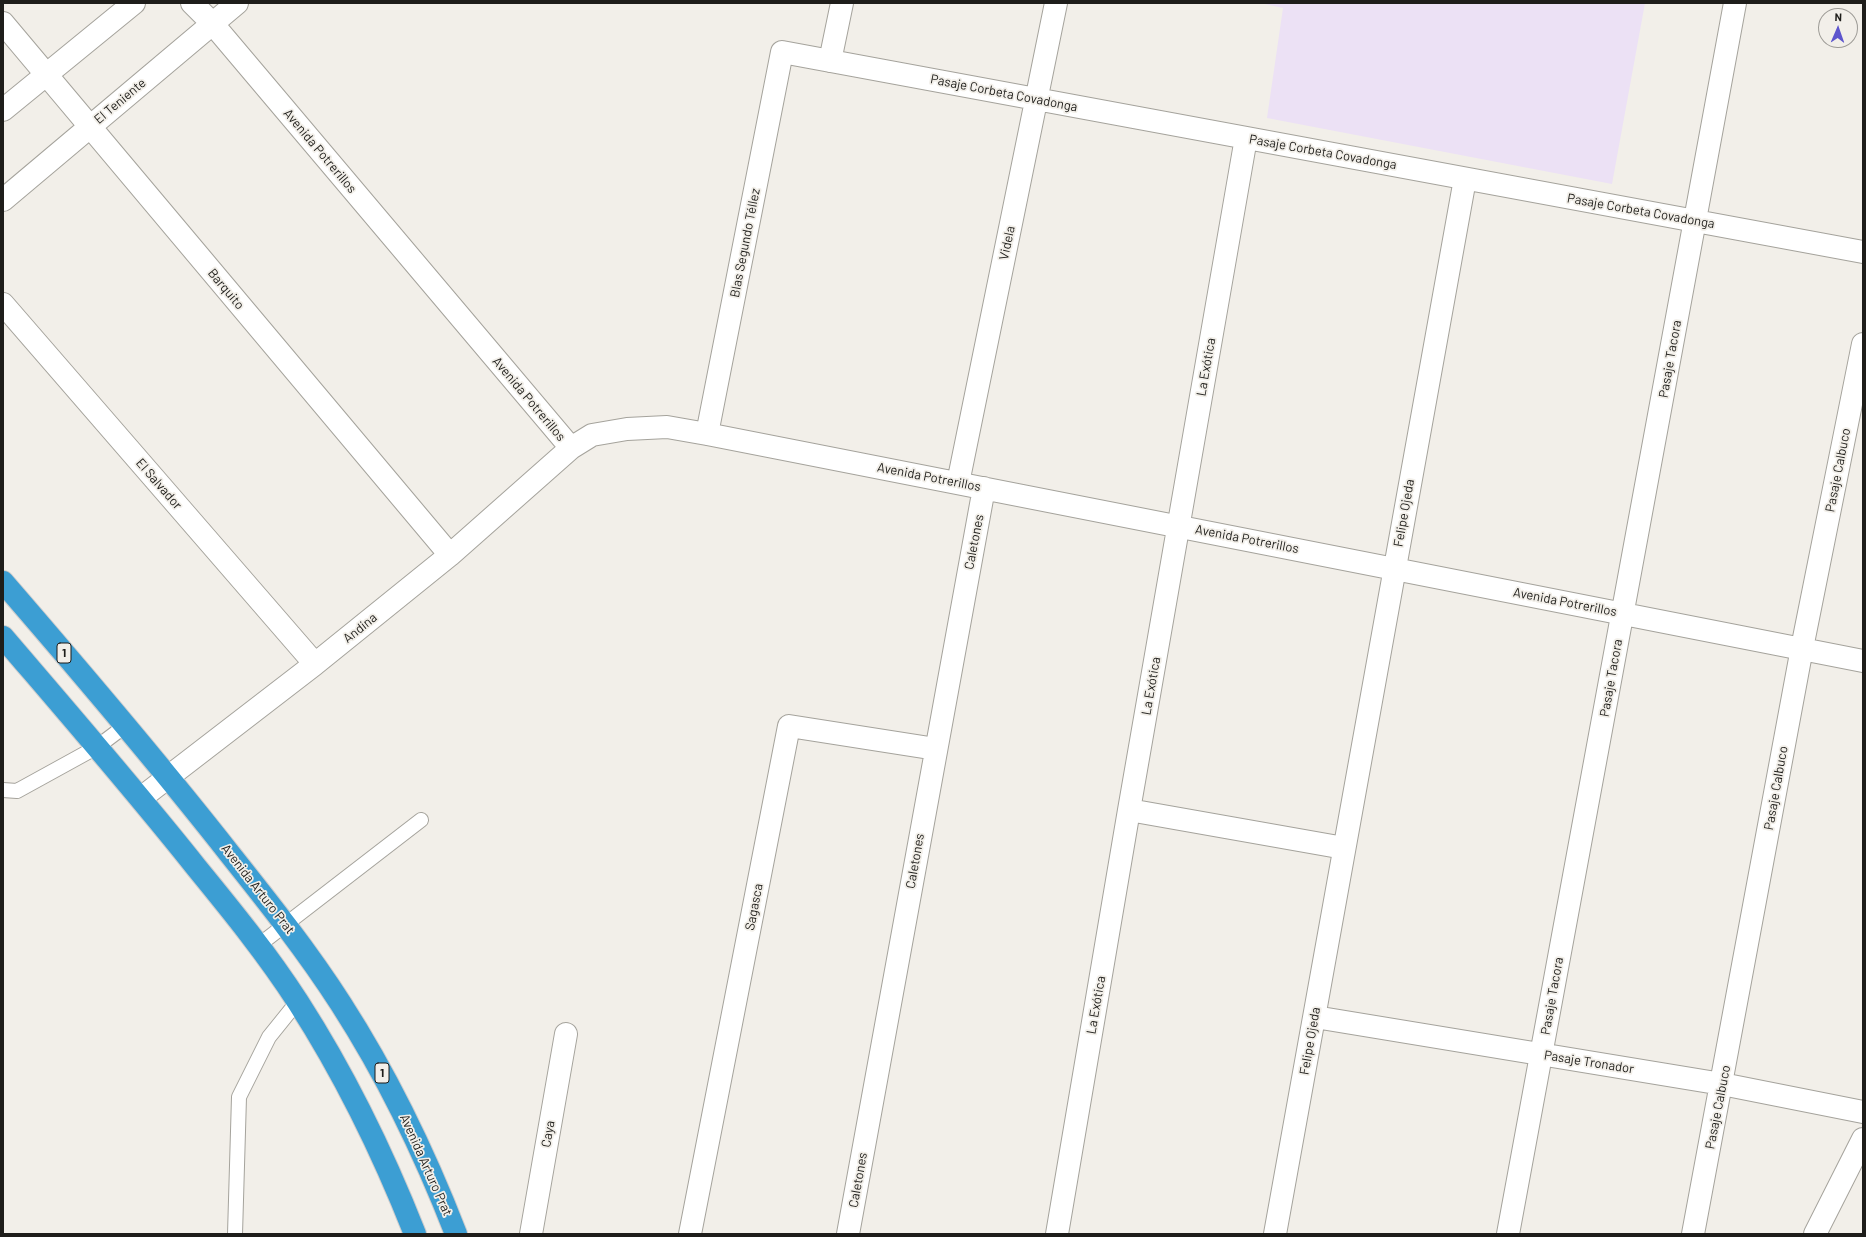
<!DOCTYPE html>
<html>
<head>
<meta charset="utf-8">
<style>
  body { margin:0 }
  #map { position:relative; width:1866px; height:1237px; overflow:hidden; background:#f2efe9; font-family:Barlow,sans-serif }
  canvas { display:block }
  .frame { position:absolute; inset:0; border:4px solid #1e1d1a; pointer-events:none }
  .north { position:absolute; left:1818px; top:8px; width:40px; height:40px; box-sizing:border-box; background:#f2efe9; border:1px solid #9d9b96; border-radius:50%; rotate:2deg; font-size:11px; font-weight:700; line-height:16px; text-align:center; color:#1e1d1a }
  .north::after { content:''; display:block; margin:auto; width:14px; height:18px; background:#5d55cd; clip-path:polygon(50% 0,100% 100%,50% 72%,0 100%) }
</style>
</head>
<body>
<div id="map">
<canvas width="1866" height="1237"></canvas>
<div class="frame"></div>
<div class="north">N</div>
</div>
<script>
const context = document.querySelector('canvas').getContext('2d');
context.lineJoin = 'round';
function fill(path, color) { context.fillStyle = color; context.fill(path, 'evenodd'); }
function strokePath(path, color, width, dash) { context.strokeStyle = color; context.lineWidth = width; context.lineCap = dash ? 'butt' : 'round'; context.setLineDash(dash || []); context.stroke(path); }
function write(font, color, halo, rows, align = 'center') {
  context.font = font + ' Barlow,sans-serif'; context.lineWidth = 3.5; context.setLineDash([]); context.textBaseline = 'middle'; context.strokeStyle = halo; context.fillStyle = color; for (const [text, x, y, turn = 0] of rows) {
    context.save(); context.translate(x, y); context.rotate((+turn || 0) * Math.PI / 180); context.textAlign = isNaN(turn) ? turn : align; if (halo) context.strokeText(text, 0, 0); context.fillText(text, 0, 0); context.restore();
  }
}
fill(new Path2D(`
  M1260,3h385l-33,181 -345,-66 16,-110z`), '#ece1f5');
const lane = new Path2D(`
  M3,790l14,1 80,-44 28,-21
  M259,945l162,-125
  M235,1234l4,-137 30,-60 29,-36`);
const street = new Path2D(`
  M192,3l20,20 359,425
  M3,23l447,532
  M830,61l12,-58
  M3,110l131,-107
  M3,200l234,-197
  M3,304l312,360
  M707,434l75,-382 1081,200
  M958,483l98,-480
  M141,798l174,-134 135,-109 121,-107 21,-13 35,-6 40,-2 40,7 1156,227
  M1129,810l215,38
  M1315,1017l407,67 141,28
  M531,1234l35,-200
  M690,1234l99,-508 147,23
  M848,1234l136,-746
  M1057,1234l72,-424 117,-672
  M1275,1234l190,-1055
  M1508,1234l227,-1231
  M1693,1234l109,-586 61,-304
  M1815,1234l48,-95`);
const highway = new Path2D(`
  M3,582c77,89 153,178 226,271 39,49 78,98 112,151 47,73 84,150 115,230
  M3,637c65,76 131,152 193,230 36,44 71,87 102,135 47,73 85,151 117,232`);
strokePath(lane, '#a5a39c', 16);
strokePath(street, '#a5a39c', 24);
strokePath(highway, '#cecdcd', 24);
strokePath(lane, '#fff', 14);
strokePath(street, '#fff', 22);
strokePath(highway, '#3c9ed3', 22);
for (const [x, y, w] of [
  [64,653,14],
  [382,1073,14]
]) { const box = new Path2D(); box.roundRect(x - w / 2, y - 10, w, 20, 3); context.fillStyle = '#f2efe9'; context.fill(box); strokePath(box, '#1e1d1a', 1); }
write('bold 12px', '#1e1d1a', null, [
  ["1",64,653],
  ["1",382,1073]
]);
write('13px', '#1e1d1a', '#f2efe9', [
  ["Pasaje Corbeta Covadonga",1004,93,11],
  ["El Teniente",120,101,-40],
  ["Avenida Potrerillos",320,151,50],
  ["Pasaje Corbeta Covadonga",1323,152,10],
  ["Pasaje Corbeta Covadonga",1641,211,10],
  ["Blas Segundo Téllez",745,243,-79],
  ["Videla",1007,243,-78],
  ["Barquito",226,289,50],
  ["Pasaje Tacora",1670,359,-80],
  ["La Exótica",1206,367,-80],
  ["Avenida Potrerillos",529,399,50],
  ["Pasaje Calbuco",1838,470,-79],
  ["Avenida Potrerillos",929,477,11],
  ["El Salvador",159,484,49],
  ["Felipe Ojeda",1404,513,-80],
  ["Avenida Potrerillos",1247,539,11],
  ["Caletones",974,542,-79],
  ["Avenida Potrerillos",1565,602,11],
  ["Andina",360,628,-39],
  ["Pasaje Tacora",1611,678,-80],
  ["La Exótica",1151,686,-80],
  ["Pasaje Calbuco",1776,788,-80],
  ["Caletones",915,861,-80],
  ["Avenida Arturo Prat",258,889,52],
  ["Sagasca",754,907,-79],
  ["Pasaje Tacora",1552,996,-80],
  ["La Exótica",1096,1005,-80],
  ["Felipe Ojeda",1310,1041,-80],
  ["Pasaje Tronador",1589,1062,9],
  ["Pasaje Calbuco",1718,1107,-79],
  ["Caya",548,1134,-80],
  ["Avenida Arturo Prat",426,1165,66],
  ["Caletones",858,1180,-80]
]);
</script>
</body>
</html>
